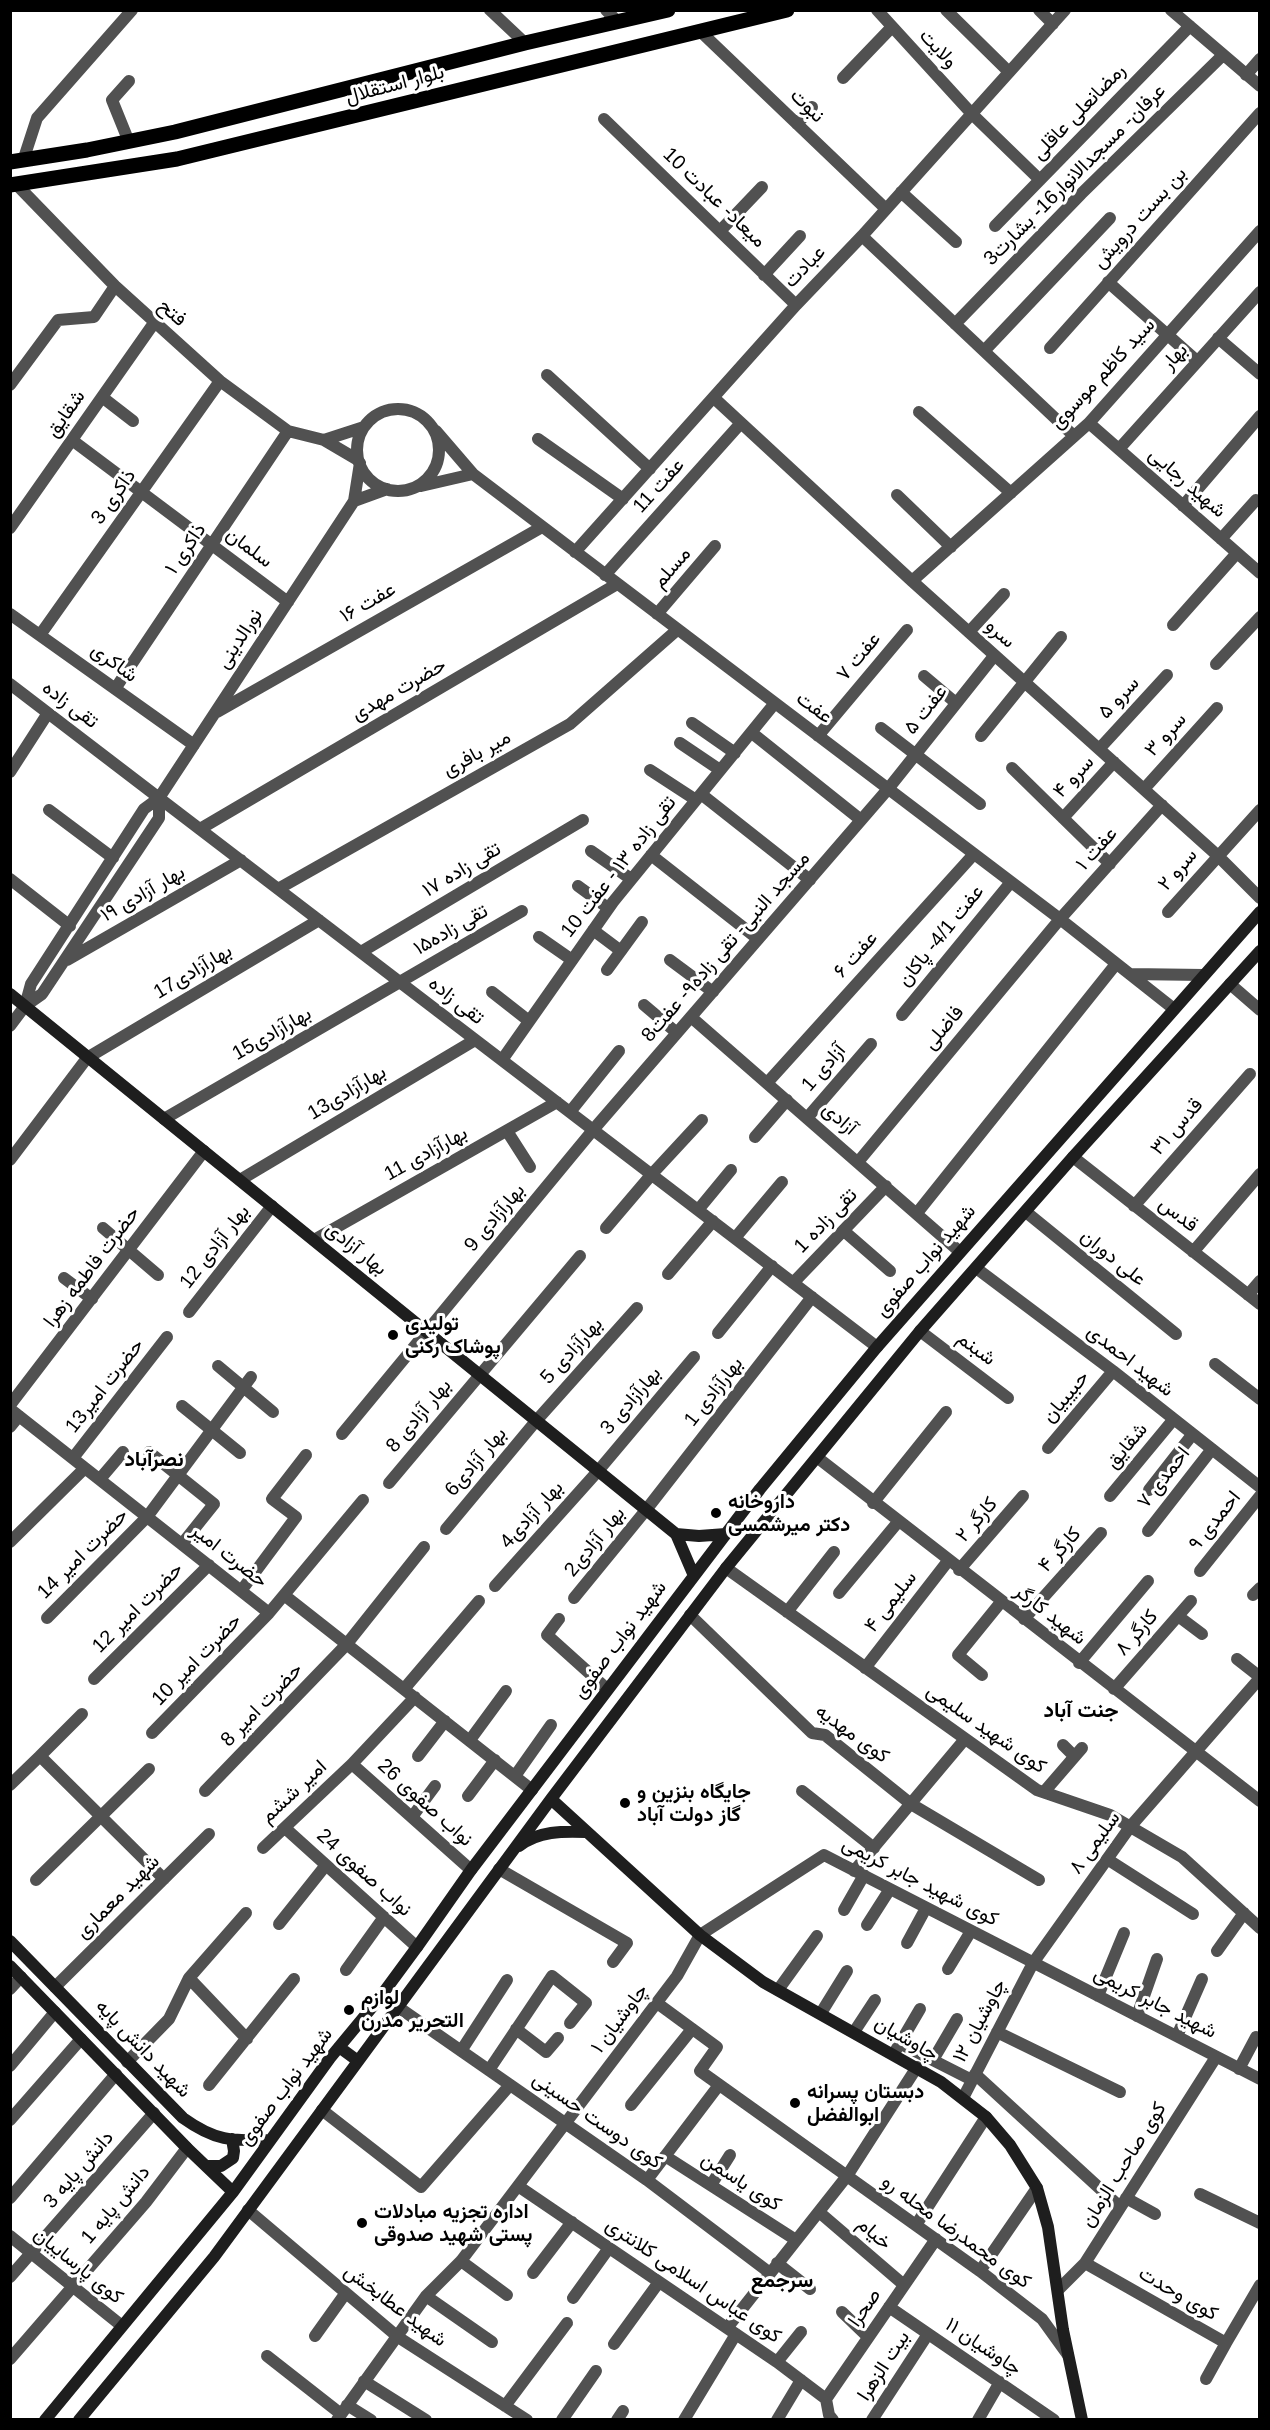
<!DOCTYPE html>
<html>
<head>
<meta charset="utf-8">
<style>
  body { margin:0 }
  #map { position:relative; width:1270px; height:2430px; overflow:hidden; background:#fff; font-family:Arial,sans-serif }
  canvas { display:block }
  .frame { position:absolute; inset:0; border:12px solid #000; pointer-events:none }
</style>
</head>
<body>
<div id="map">
<canvas width="1270" height="2430"></canvas>
<div class="frame"></div>
</div>
<script>
const context = document.querySelector('canvas').getContext('2d');
context.lineJoin = 'round';
function strokePath(path, color, width, dash) { context.strokeStyle = color; context.lineWidth = width; context.lineCap = dash ? 'butt' : 'round'; context.setLineDash(dash || []); context.stroke(path); }
function write(font, color, halo, rows, align = 'center') {
  context.font = font + ' Arial,Vazirmatn,sans-serif'; context.lineWidth = 6; context.setLineDash([]); context.textBaseline = 'middle'; context.strokeStyle = halo; context.fillStyle = color; for (const [text, x, y, turn = 0] of rows) {
    context.save(); context.translate(x, y); context.rotate((+turn || 0) * Math.PI / 180); context.textAlign = isNaN(turn) ? turn : align; if (halo) context.strokeText(text, 0, 0); context.fillText(text, 0, 0); context.restore();
  }
}
strokePath(new Path2D(`
  M490,10l35,33
  M606,10l12,12
  M877,10l95,104 68,66
  M946,10l63,62
  M1039,10l14,14
  M1171,10l89,76
  M701,32l185,177
  M1246,75l14,-16
  M843,78l48,-50
  M129,81l-17,19 17,42
  M604,119l192,186
  M797,124l15,-17
  M23,161l14,-43 95,-108
  M16,184l99,102 105,95 68,50 36,9 34,20
  M901,192l55,50
  M995,226l195,-200
  M720,231l42,-44
  M862,236l212,200
  M764,275l36,-39
  M1108,282l89,79
  M955,324l126,-130 142,-139
  M1218,338l42,36
  M1050,348l210,-235
  M984,351l126,-133
  M547,375l103,94
  M10,385l48,-65 36,-3 21,-31
  M102,397l31,24
  M714,398l198,183 305,274 43,43
  M357 450a41 41 0 1 1 82 0a41 41 0 1 1-82 0Z
  M919,412l92,81
  M1089,423l171,150
  M436,431l37,43 587,445 114,90
  M538,439l85,60
  M72,440l216,162
  M324,440l40,-13
  M1119,449l141,-157
  M421,486l52,-12
  M897,495l54,52
  M354,501l33,-12
  M1183,506l77,-90
  M10,528l144,-205
  M1221,539l35,-39
  M575,552l221,-247 66,-69 203,-226
  M605,575l136,-152
  M912,581l177,-158 171,-192
  M10,614l184,131
  M657,614l58,-68
  M1173,625l64,-72
  M969,632l35,-38
  M40,635l180,-254
  M1216,664l44,-47
  M924,676l32,27
  M10,684l867,663
  M115,689l173,-258
  M217,712l325,-185
  M692,723l43,30
  M881,728l99,76
  M752,733l109,87
  M818,736l89,-106
  M981,736l80,-99
  M680,743l40,27
  M1100,748l67,-73
  M1012,768l98,96
  M650,770l46,30
  M10,772l38,-59
  M1144,789l73,-81
  M701,794l109,86
  M49,810l64,48
  M1063,818l51,-56
  M200,829l417,-245
  M591,851l40,28
  M651,855l107,84
  M10,879l60,47
  M578,886l30,22
  M278,889l292,-165 107,-94
  M1168,912l92,-102
  M593,930l28,21
  M539,937l33,23
  M361,952l222,-132
  M67,960l174,-100
  M670,960l43,32
  M607,970l35,-48
  M1130,974l74,1
  M1230,984l30,26
  M492,992l37,29
  M644,1005l33,28
  M25,1006l17,-12 117,-176v-20
  M902,1015l109,-133
  M691,1017l269,235
  M10,1026l15,-20 6,-22 113,-175 15,-11 195,-297 6,-38
  M502,1060l111,-158 162,-199
  M767,1083l207,-229
  M570,1112l49,-61
  M807,1118l64,-74
  M164,1119l358,-208
  M507,1131l23,36
  M755,1137l32,-37
  M1073,1157l187,147
  M10,1160l77,-102 232,-138
  M858,1162l202,-243 102,-114
  M240,1180l235,-140
  M1134,1206l116,-132
  M698,1210l33,-40
  M1026,1212l150,122
  M917,1213l199,-249
  M103,1228l55,47
  M606,1228l46,-54 50,-54
  M844,1231l46,40
  M735,1238l47,-56
  M314,1240l243,-138
  M1193,1252l67,-78
  M976,1268l137,103 147,116
  M668,1274l45,-53
  M64,1278l28,21
  M793,1283l93,-97
  M1248,1295l12,-14
  M189,1312l83,-106
  M920,1331l88,67
  M718,1333l54,-67
  M1215,1364l45,35
  M218,1366l55,46
  M10,1405l194,-254
  M182,1406l58,47
  M10,1409l259,204 15,-18 248,195
  M10,1427l9,-11
  M342,1434l251,-304 295,-341 106,-133
  M1048,1448l65,-77
  M149,1452l65,52 -32,40
  M73,1458l94,-121
  M818,1458l442,343
  M100,1479l23,-27
  M389,1483l191,-227
  M1149,1490l43,-55
  M1110,1496l63,-76
  M873,1503l73,-91
  M446,1529l90,-108 101,-113
  M1148,1531l64,-82
  M10,1542l75,-74
  M726,1568l311,222 73,25 72,42 78,71
  M959,1570l64,-74
  M1200,1571l60,-75
  M495,1586l103,-115 96,-114
  M241,1591l55,-74 -24,-18 34,-44
  M839,1593l59,-71
  M284,1595l79,-95
  M1253,1595l7,-7
  M574,1598l72,-88 166,-213
  M787,1612l47,-60
  M690,1615l122,118 13,2 86,69 128,76
  M1178,1616l24,18
  M47,1618l100,-101 104,-140
  M559,1619l-12,16 60,54
  M1024,1619l77,-86
  M1237,1659l23,18
  M1079,1663l69,-82
  M865,1668l83,-107
  M982,1675l-24,-20 43,-53
  M94,1679l115,-114
  M404,1689l75,-88
  M1114,1689l77,-88
  M152,1733l117,-120
  M470,1740l36,-49
  M1063,1745l11,11
  M40,1756l42,-42
  M418,1756l27,-35
  M352,1764l119,106
  M515,1776l36,-51
  M10,1785l30,-29 124,123
  M205,1791l141,-146 78,-98
  M802,1791l72,57
  M1044,1792l38,-44
  M468,1796l27,-36
  M412,1817l23,-31
  M285,1828l132,119
  M263,1848l89,-84 63,-67
  M1107,1859l86,55
  M499,1869l128,74 -14,19
  M854,1871l111,-132
  M36,1880l113,-111
  M844,1910l20,-35
  M279,1924l47,-59
  M867,1925l23,-36
  M907,1943l19,-35
  M1217,1951l27,-38
  M948,1969l23,-38
  M346,1970l38,-53
  M189,1978l58,61
  M55,1987l154,-153
  M10,1989l11,-12
  M778,1990l39,-54
  M1098,1996l26,-63
  M657,2003l60,44 -17,24 280,200 62,48 26,36
  M398,2007l249,173 123,93
  M821,2013l26,-42
  M1137,2016l20,-57
  M516,2029l30,23 12,-14
  M854,2032l21,-32
  M997,2032l123,60
  M1177,2036l25,-57
  M899,2043l73,37
  M896,2050l24,-41
  M461,2051l46,-71
  M933,2060l24,-41
  M127,2062l42,-43 20,-41 57,-65
  M10,2066l45,-54
  M1239,2069l17,-32
  M489,2070l63,-94 34,27 -16,20
  M975,2074l145,133
  M209,2085l85,-106
  M963,2098l70,-135 97,-136 130,-149
  M631,2105l61,-76
  M322,2110l99,77 89,-102
  M10,2120l71,-81
  M665,2156l131,84
  M647,2180l72,-95
  M711,2185l19,-30
  M518,2186l259,176 49,37 3,16 4,5
  M1200,2194l60,29
  M10,2198l106,-124
  M1126,2198l29,16
  M248,2210l150,127 129,83
  M819,2212l85,73
  M916,2225l70,-108
  M10,2236l112,90
  M461,2261l46,34
  M777,2263l33,26
  M1085,2263l141,80 34,-58
  M980,2271l57,-83
  M533,2273l39,-51
  M10,2277l144,-164
  M1058,2290l27,-27 131,-206
  M426,2296l66,46
  M573,2298l36,-50
  M889,2307l165,113
  M842,2312l26,25
  M727,2328l120,-152 70,-109
  M315,2336l30,-42
  M614,2344l45,-62
  M267,2356l74,58
  M10,2359l136,-157 41,-54
  M777,2362l24,-30
  M1206,2379l20,-36
  M364,2381l62,39
  M826,2399l110,-160
  M347,2405l24,15
  M505,2406l62,-83
  M337,2420l89,-124 35,-35 216,-285 23,-41 124,-80 436,224
  M562,2420l34,-49
  M617,2420l6,-9
  M684,2420l52,-86
  M777,2420l24,-40
  M872,2420l56,-86
  M978,2420l22,-38`), '#515151', 12);
strokePath(new Path2D(`
  M10,994l666,540 18,42
  M676,1534l23,2 27,-2
  M551,1799l149,136 63,47 178,100 45,35 24,28 27,43 11,39 15,103 19,90
  M519,1846c19,-15 44,-15 67,-14
  M10,1941l173,177c32,23 48,23 87,22
  M10,1966l177,182 46,44
  M339,2047l19,14
  M206,2166h15l12,-8 1,-7 -2,-12
  M45,2420l188,-228 97,-134 48,-58 39,-53 54,-77 289,-381 117,-142 383,-435
  M79,2420l135,-163 337,-458 175,-231 194,-237 153,-174 187,-206`), '#1e1e1e', 12);
strokePath(new Path2D(`
  M10,162l77,-12 88,-18 350,-89 143,-33
  M10,185l167,-26 610,-149`), '#000', 15);
for (const [x, y, r, color] of [
  [393,1335,6,"#000"],
  [716,1513,6,"#000"],
  [625,1803,6,"#000"],
  [349,2010,6,"#000"],
  [795,2103,6,"#000"],
  [362,2223,6,"#000"]
]) { const dot = new Path2D(); dot.arc(x, y, r, 0, 2 * Math.PI); context.fillStyle = color; context.fill(dot); strokePath(dot, '#fff', 2); }
write('20px', '#000', '#fff', [
  ["ولایت",938,49,47],
  ["بلوار استقلال",395,85,-15],
  ["نبوت",807,106,44],
  ["رمضانعلی عاقلی",1079,112,-46],
  ["عرفان- مسجدالانوار16- بشارت3",1075,175,-45],
  ["میعاد- عبادت 10",714,198,44],
  ["بن بست درویش",1140,218,-48],
  ["عبادت",805,267,-46],
  ["فتح",172,313,42],
  ["بهار",1175,357,-48],
  ["سید کاظم موسوی",1103,374,-47],
  ["شقایق",66,414,-55],
  ["شهید رجایی",1187,483,41],
  ["عفت 11",659,486,-48],
  ["ذاکری 3",114,497,-55],
  ["سلمان",249,548,37],
  ["ذاکری ۱",186,549,-56],
  ["مسلم",672,568,-49],
  ["عفت ۱۶",368,603,-30],
  ["سرو",1000,634,42],
  ["نورالدینی",240,639,-57],
  ["عفت ۷",859,657,-50],
  ["شاکری",114,663,36],
  ["حضرت مهدی",399,690,-30],
  ["سرو ۵",1119,698,-47],
  ["تقی زاده",70,705,37],
  ["عفت",814,708,37],
  ["عفت ۵",926,710,-52],
  ["سرو ۳",1166,735,-48],
  ["میر بافری",477,754,-29],
  ["سرو ۴",1074,777,-47],
  ["عفت ۱",1097,849,-48],
  ["تقی زاده ۱۳ - عفت 10",619,867,-52],
  ["تقی زاده ۱۷",462,870,-31],
  ["سرو ۲",1178,870,-49],
  ["بهار آزادی ۱۹",143,894,-30],
  ["تقی زاده۱۵",451,930,-30],
  ["عفت 4/1- پاکان",941,936,-51],
  ["مسجد النبی- تقی زاده۹- عفت8",726,947,-49],
  ["عفت ۶",856,955,-48],
  ["بهارآزادی17",193,972,-31],
  ["تقی زاده",456,1001,38],
  ["فاضلی",944,1028,-50],
  ["بهارآزادی15",272,1034,-30],
  ["آزادی 1",824,1068,-49],
  ["بهارآزادی13",347,1093,-31],
  ["آزادی",839,1119,41],
  ["قدس ۳۱",1177,1127,-49],
  ["بهارآزادی 11",426,1154,-29],
  ["قدس",1178,1215,38],
  ["بهارآزادی 9",495,1218,-50],
  ["تقی زاده 1",826,1221,-46],
  ["بهار آزادی 12",215,1247,-52],
  ["بهار آزادی",356,1249,39],
  ["علی دوران",1113,1258,39],
  ["شهید نواب صفوی",926,1261,-49],
  ["حضرت فاطمه زهرا",92,1267,-53],
  ["شبنم",976,1349,37],
  ["بهارآزادی 5",572,1351,-48],
  ["شهید احمدی",1130,1361,38],
  ["حضرت امیر13",105,1386,-52],
  ["بهارآزادی 1",714,1392,-52],
  ["حبیبیان",1066,1397,-50],
  ["بهارآزادی 3",631,1401,-50],
  ["بهار آزادی 8",419,1416,-50],
  ["شقایق",1127,1446,-50],
  ["بهار آزادی6",476,1462,-50],
  ["احمدی ۷",1164,1478,-52],
  ["بهار آزادی4",532,1515,-48],
  ["کارگر ۲",977,1520,-49],
  ["احمدی ۹",1215,1521,-51],
  ["بهار آزادی2",595,1542,-51],
  ["کارگر ۴",1060,1550,-48],
  ["حضرت امیر 14",83,1554,-45],
  ["حضرت امیر",229,1556,38],
  ["سلیمی ۴",891,1602,-52],
  ["حضرت امیر 12",138,1608,-45],
  ["شهید کارگر",1050,1615,38],
  ["کارگر ۸",1137,1633,-49],
  ["شهید نواب صفوی",620,1640,-53],
  ["حضرت امیر 10",197,1660,-46],
  ["حضرت امیر 8",262,1705,-46],
  ["کوی شهید سلیمی",986,1729,35],
  ["کوی مهدیه",852,1734,36],
  ["امیر ششم",294,1792,-43],
  ["نواب صفوی 26",425,1803,42],
  ["سلیمی ۸",1095,1843,-54],
  ["نواب صفوی 24",364,1873,42],
  ["کوی شهید جابر کریمی",920,1882,27],
  ["شهید معماری",118,1897,-45],
  ["شهید جابر کریمی",1155,2003,27],
  ["چاوشیان ۱",620,2019,-53],
  ["چاوشیان ۱۲",980,2021,-62],
  ["چاوشیان",906,2039,30],
  ["شهید دانش پایه",143,2049,46],
  ["شهید نواب صفوی",286,2087,-53],
  ["کوی دوست حسینی",597,2121,35],
  ["کوی صاحب الزمان",1124,2165,-58],
  ["دانش پایه 3",79,2170,-49],
  ["کوی یاسمن",741,2182,33],
  ["دانش پایه 1",116,2205,-50],
  ["کوی محمدرضا محله رو",956,2232,36],
  ["خیام",874,2234,41],
  ["کوی پارساییان",78,2266,39],
  ["کوی عباس اسلامی کلانتری",693,2281,34],
  ["کوی وحدت",1178,2294,30],
  ["شهید عطابخش",395,2306,37],
  ["صحرا",865,2308,-55],
  ["چاوشیان ۱۱",983,2347,34],
  ["بیت الزهرا",884,2366,-57]
]);
write('bold 20px', '#000', '#fff', [
  ["تولیدی",405,1324],
  ["پوشاک رکنی",405,1347],
  ["داروخانه",728,1502],
  ["دکتر میرشمسی",728,1525],
  ["جایگاه بنزین و",637,1792],
  ["گاز دولت آباد",637,1815],
  ["لوازم",361,1998],
  ["التحریر مدرن",361,2021],
  ["دبستان پسرانه",807,2092],
  ["ابوالفضل",807,2115],
  ["اداره تجزیه مبادلات",374,2212],
  ["پستی شهید صدوقی",374,2235]
], 'left');
write('bold 21px', '#000', '#fff', [
  ["نصرآباد",154,1460],
  ["جنت آباد",1081,1711],
  ["سرجمع",782,2281]
]);
</script>
</body>
</html>
